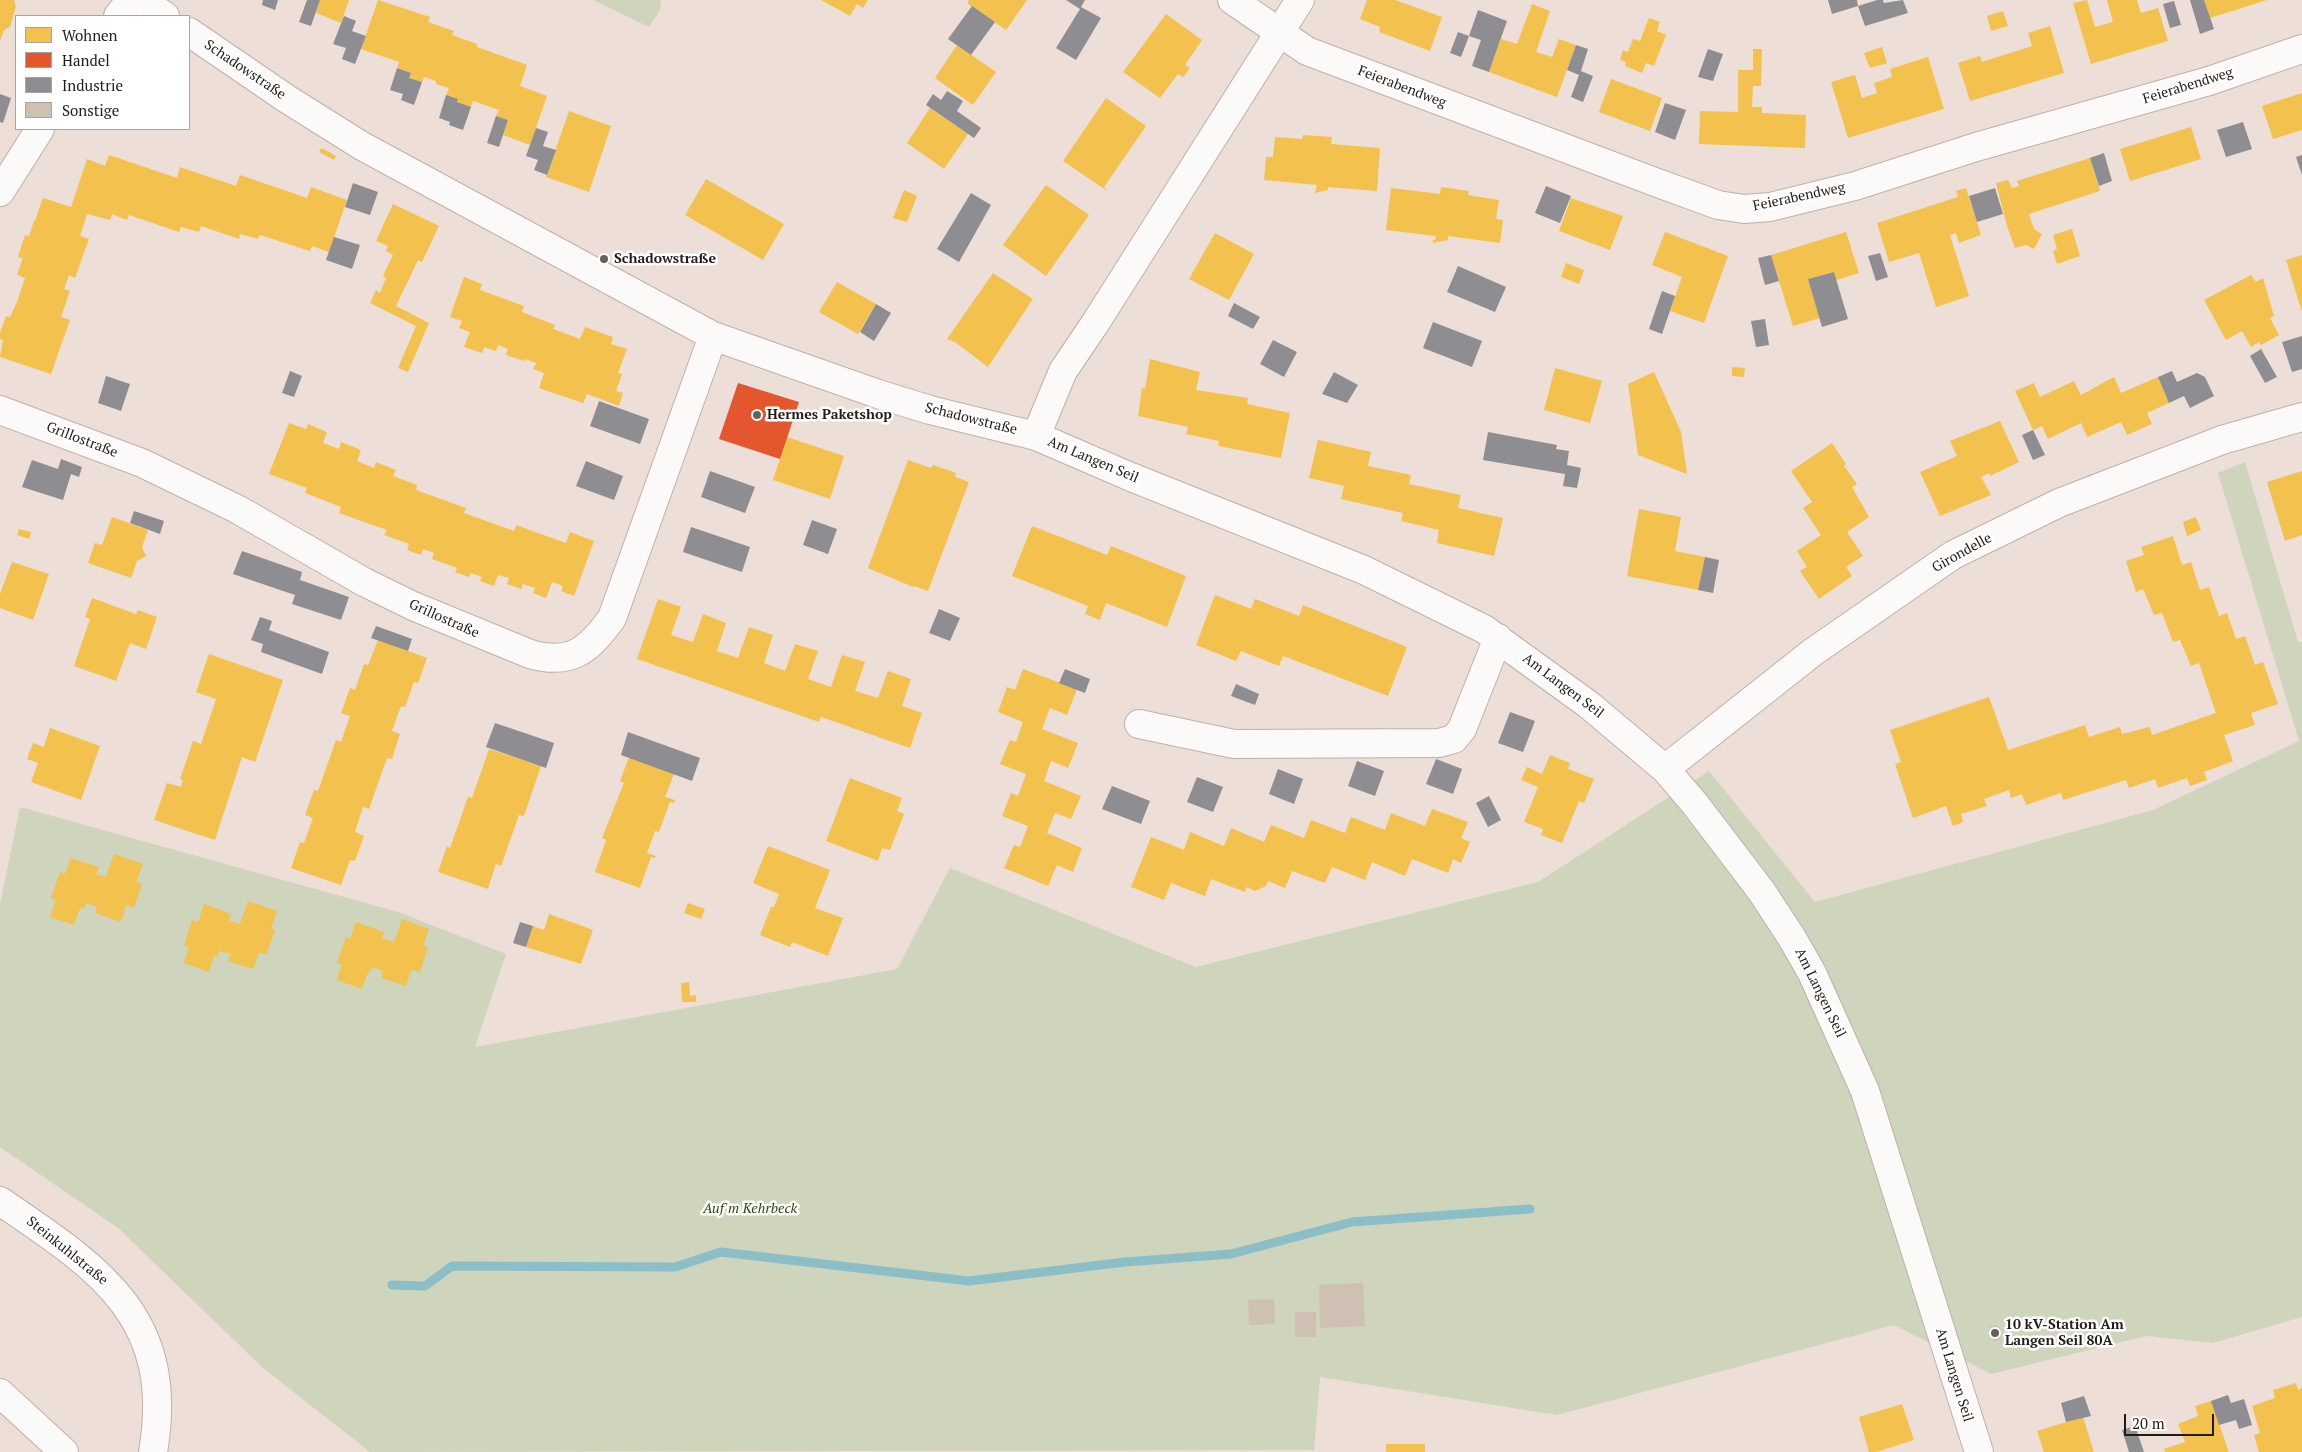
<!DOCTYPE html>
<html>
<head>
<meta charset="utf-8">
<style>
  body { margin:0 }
  #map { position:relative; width:2302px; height:1452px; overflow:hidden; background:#edded7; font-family:"PT Serif",serif }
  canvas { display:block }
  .legend { position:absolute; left:15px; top:15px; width:175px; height:115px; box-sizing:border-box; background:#fff; border:1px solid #a7a4a2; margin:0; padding:6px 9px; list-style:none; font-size:15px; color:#241b17 }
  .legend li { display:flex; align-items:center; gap:10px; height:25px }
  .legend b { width:25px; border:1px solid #a7a4a2 }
  .scale { position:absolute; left:2124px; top:1414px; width:90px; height:22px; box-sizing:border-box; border:2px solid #241b17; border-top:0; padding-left:6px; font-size:15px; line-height:18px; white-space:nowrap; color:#241b17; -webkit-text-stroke:4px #fff; paint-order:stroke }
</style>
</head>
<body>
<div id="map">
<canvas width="2302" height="1452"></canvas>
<ul class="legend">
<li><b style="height:14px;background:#f2c14e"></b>Wohnen</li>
<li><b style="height:14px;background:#e4572e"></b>Handel</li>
<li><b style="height:14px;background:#8d8d92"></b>Industrie</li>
<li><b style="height:14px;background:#cfc0b4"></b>Sonstige</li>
</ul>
<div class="scale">20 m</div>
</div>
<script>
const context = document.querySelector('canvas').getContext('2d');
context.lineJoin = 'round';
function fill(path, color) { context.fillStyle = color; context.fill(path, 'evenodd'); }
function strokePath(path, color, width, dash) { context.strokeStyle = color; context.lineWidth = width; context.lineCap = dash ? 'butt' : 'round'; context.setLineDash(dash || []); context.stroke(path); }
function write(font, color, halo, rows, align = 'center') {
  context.font = font + ' "PT Serif",serif'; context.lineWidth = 5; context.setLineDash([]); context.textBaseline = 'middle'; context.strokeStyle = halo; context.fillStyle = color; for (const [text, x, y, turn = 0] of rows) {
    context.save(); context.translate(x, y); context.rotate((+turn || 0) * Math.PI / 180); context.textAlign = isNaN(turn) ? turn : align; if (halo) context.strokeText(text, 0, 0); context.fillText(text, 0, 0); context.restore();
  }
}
fill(new Path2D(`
  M593,0h68l-1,10 -11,17z
  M2245,462l53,180h4v675l-89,26 -67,-7 -155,38 -97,-49 -337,90 -237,-38 -6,73 -944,2 -107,-84 -145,-140 -118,-81v-243l20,-97 378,105 108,42 -31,93 422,-78 53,-101 246,99 342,-85 171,-111 106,131 338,-92 146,-69 -81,-268z`), '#cfd4bc');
fill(new Path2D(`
  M0,0h14l2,6 -6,21 -6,3 -4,11z
  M320,0h29l-8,23 -25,-10z
  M378,0l52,17 -2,5 26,9 -2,4 25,9v3l50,18 -7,21 27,10 -17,49 -27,-10 5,-15 -12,-4 3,-6 -26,-9 -2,6 -14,-5 1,-3 -12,-4 3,-7 -13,-4v-3l-12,-4 -2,5 -13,-4 2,-5 -14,-5 2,-6 -38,-13z
  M821,0h47l-5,8 -6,-4 -7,12z
  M969,0h58l-21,30 -39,-27z
  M1367,0h28l47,17 -12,34 -51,-19 1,-5 -20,-8z
  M2087,0l8,27 18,-5 -6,-22h30l4,13 17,-5 10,33 -77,23 -18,-61z
  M2204,0h63l-57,18z
  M1532,4l18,7 -14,41 16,5 7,-18 17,6 -19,52 -68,-25 12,-33 16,5z
  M2003,11l5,15 -17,5 -4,-15z
  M1166,14l36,26 -17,25 5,3 -7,9 -5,-3 -18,24 -37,-26z
  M1649,18l11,4 -3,9 9,4 -12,31 -8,-3 -4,10 -17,-7 1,-4 -6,-2 3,-10 5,2 5,-13 7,2z
  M2050,26l14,47 -94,28 -12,-38 22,-7 2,6 50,-16 -4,-13z
  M957,45l39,27 -23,33 -38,-27z
  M1882,47l5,16 -17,5 -6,-15z
  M1753,49h9l-1,37h-8l-1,21h10v6l44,2 -1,33 -106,-4 1,-33 38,1v-42h15z
  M1928,57l16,52 -96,29 -17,-56 24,-7 7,23 15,-5 -3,-10 18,-6 -2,-8z
  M1611,79l51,19 -12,33 -51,-19z
  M2302,93v37l-29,9 -11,-33z
  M1106,98l40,28 -42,61 2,3 -43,-29z
  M930,108l38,26 -24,35 -37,-26z
  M569,111l42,15 -22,66 -43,-15z
  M2191,127l10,32 -71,22 -10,-32z
  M1303,135l29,2 -1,7 49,4 -3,43 -49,-4v3l-13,3 2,-8 -53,-5 2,-23h7l2,-20 27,2z
  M322,148l14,8 -2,4 -15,-8z
  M109,155l68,23 3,-11 56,19 4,-11 67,23 4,-11 36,13 -18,52 -17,-6 -2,5 -50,-16 -2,4 -18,-5 -1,5 -38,-13 -2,6 -18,-5 -2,5 -50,-17 -2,5 -15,-6 -2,6 -23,-6 -7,22 9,3 -14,39 -6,-3 -5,14 6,2 -9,26 9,3 -19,54 -51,-17 3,-17 -3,-1v-6l6,-17 4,1 7,-15 8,-24 -8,-3 6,-17 -5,-1 7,-22 4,1 5,-15h1l8,-23 28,9 16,-48 18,7z
  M2090,158l10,33 -71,23 5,15 8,5 -8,15 -8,-4 -11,3 -8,-22 -11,-43 12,-3 4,8 7,-2 -2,-5z
  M706,179l78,45 -21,36 -78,-45z
  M1046,185l43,30 -43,61 -43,-31z
  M1441,187l28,4 -1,4 31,5 -3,19 7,1 -3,23 -52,-7v4l-15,3v-3h2l1,-4 -50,-6 5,-42 49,6z
  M1966,188l15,47 -22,8 -3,-10 -6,2 19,61 -33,11 -17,-54 -30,9 -12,-39 81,-26 -2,-6z
  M904,190l13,6 -10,26 -14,-4z
  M1571,198l52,18 -13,34 -51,-19z
  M393,204l46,22 -17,36 -4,-2 -22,46 33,17 -21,49 -10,-4 18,-42 -46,-23 6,-13 4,3 6,-15 -3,-2 10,-21 -7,-4 2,-5 -12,-5z
  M2072,229l8,27 -23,8 -4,-13 4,-2 -4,-14z
  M1665,232l63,24 -24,67 -34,-12 12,-34 -30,-12z
  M1846,232l13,41 -23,7 -2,-8 -26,7 12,39 -27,8 -22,-71z
  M1215,233l39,21 -25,46 -40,-21z
  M2302,255v57l-16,-52z
  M1566,263l18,7 -5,14 -18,-7z
  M993,273l40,26 -45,68 -33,-25 -8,-3z
  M2251,275l5,7 7,-4 11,38 -4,2 9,17 -18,10 -2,-3 -8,5 -9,-16 -16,9 -22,-40z
  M464,277l18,7 -2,6 44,16 -2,6 33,13 -2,4 27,10 5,-12 28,10 -2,7 16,5 -9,24 4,1 -6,17 7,2 -4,13 -32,-12 -4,9 -44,-15 5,-15 -11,-4 3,-6 -11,-4 -1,2 -18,-6 2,-6 -10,-4 -2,6 -12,-4 -2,6 -18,-6 6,-15 -11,-4 3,-7 -12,-4z
  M837,282l39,22 -18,30 -39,-22z
  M1150,359l50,13 -4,18 52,8 -1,6 43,9 -9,45 -63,-12 1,-5 -33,-7 2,-7 -50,-11 4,-28 3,1z
  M1732,367l13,1 -1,9 -12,-1z
  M1555,368l47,13 -12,42 -46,-13z
  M1654,372l27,60 6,42 -49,-19 -10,-71z
  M2114,377l7,16 37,-16 11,26 -22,10 5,11 -25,11 -6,-13 -34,15 -6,-14 -33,16 -6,-13 -9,4 -18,-39 19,-8 6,14 34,-16 7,14z
  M2000,421l19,41 -29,14 -1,-3 -8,4 10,18 -51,21 -20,-44 37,-16 -7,-15z
  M289,423l17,6 2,-5 19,8 -4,11 16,6 2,-7 20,8 -4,11 17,7 2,-6 20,8 -3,6 24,9 -1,5 50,18 -2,5 50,18 2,-6 50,18 4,-11 24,9 -20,55 -13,-5 2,-5 -11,-4 -6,16 -13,-5 2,-5 -12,-4 -2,5 -14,-5 2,-6 -11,-3 -4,11 -14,-5 2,-4 -11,-4 -2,4 -14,-5 2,-4 -25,-9 2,-6 -11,-4 -2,6 -14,-5 2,-6 -25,-9 3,-5 -48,-17 2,-6 -36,-14 2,-5 -38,-14z
  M787,437l57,19 -14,43 -57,-19z
  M1318,440l53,12 -3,14 43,9 -2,9 52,11 -3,13 45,10 -9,38 -57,-13 2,-13 -38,-9 2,-8 -62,-14 3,-13 -35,-8z
  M1832,443l14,21 -2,2 13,18 -5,3 17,30 -22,15 16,24 -17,11 6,9 -33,23 -19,-28 7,-4 -10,-16 24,-16 -18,-27 9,-6 -21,-31z
  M908,460l23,8 2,-3 23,8 -1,4 14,5 -41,109 -14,-5 -1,1 -45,-19z
  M2302,471v64l-17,6 -18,-59z
  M1639,509l42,8 -6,34 30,6 -7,33 -71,-14z
  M112,517l36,13 -6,17 4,9 -9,5 -6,17 -43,-15 7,-20 7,2z
  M2196,517l5,13 -14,6 -4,-14z
  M1032,526l75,29 4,-9 75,30 -19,51 -61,-24 -6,17 -15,-6 3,-8 -76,-30z
  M19,529l12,3 -2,7 -12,-4z
  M2173,536l9,29 9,-3 9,28 9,-3 10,29 8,-3 9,26 9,-3 10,29 8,-3 15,42 -27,9 4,12 -31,10 9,26 -29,11 3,8 -17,6 -3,-8 -29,10 -3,-9 -26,9 -3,-8 -63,20 -2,-7 -35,12 -4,-11 -11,4 -2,-8 -25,9 3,7 -26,8 2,8 -10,4 -7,-20 -33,12 -18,-54 6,-2 -11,-32 99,-33 19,53 77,-25 4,12 31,-10 2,7 28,-7 2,8 64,-22 -17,-50 -8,3 -11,-26 -7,2 -11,-29 -8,2 -11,-26 -7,3 -10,-31 18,-6 -3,-8z
  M12,562l37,12 -16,46 -33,-12v-14z
  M1215,595l36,14 4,-10 44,17 4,-11 104,42 -19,49 -105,-40 -4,10 -38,-15 -5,10 -40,-16z
  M92,598l44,16 2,-4 19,7 -11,32 -16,-6 -14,38 -42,-15 16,-47 -5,-2z
  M658,599l23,8 -10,28 22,7 10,-28 23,9 -9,28 21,7 11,-31 24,8 -9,28 21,8 10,-27 23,7 -10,28 23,8 11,-32 23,7 -10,29 23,7 10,-27 23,8 -9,27 20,7 -12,35 -89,-31 -2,5 -182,-63z
  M378,640l49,18 -9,25 -4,-1 -9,25 -4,-1 -9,25 8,3 -8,25 -5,-1 -18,51 -6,-2 -8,25 9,4 -9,25 -5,-1 -9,25 -50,-17 9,-26 4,1 9,-25 -8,-3 9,-25 4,1 18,-51 5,2 9,-26 -9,-3 9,-25 5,2 9,-26 4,1z
  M209,654l74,26 -28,82 -13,-5 -27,83 -61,-20 13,-37 14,4 2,-7 -3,-1 13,-38 8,3 15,-45 -20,-7z
  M1023,669l54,20 -10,26 -17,-7 -8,21 36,14 -10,25 -17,-7 -7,20 37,15 -10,23 -16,-6 -8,20 35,15 -9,24 -16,-7 -9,21 -44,-18 10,-23 6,2 8,-21 -26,-10 9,-23 7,3 8,-22 -26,-10 10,-24 6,2 7,-20 -25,-10 9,-25 8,3z
  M50,728l50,18 -19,54 -50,-18 7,-19 -11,-4 6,-16 11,4z
  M489,749l52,17 -17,50 -5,-1 -18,51 -5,-2 -8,25 -50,-17 9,-26 3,2 18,-51 4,1z
  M1550,755l20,8 -2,6 26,10 -10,24 -5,-2 -17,42 -21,-8 2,-6 -19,-7 14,-35 -17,-7 6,-13 15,7z
  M629,757l45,17 -9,23 10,3 -1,3 -4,-1 -11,30 -4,-1 -8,22 9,3 -1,2 -4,-1 -11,31 -45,-16 11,-32 -4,-2 22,-55 -4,-2z
  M850,778l52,20 -5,13 7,3 -14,36 -8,-2 -4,13 -52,-20z
  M1432,809l36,13 -7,16 9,4 -9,21 -8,-4 -5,14 -36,-14 -7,17 -33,-14 -7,18 -33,-13 -7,16 -33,-12 -7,17 -17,-7 -2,5 -11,5 -9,-4 -1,5 -34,-13 -6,17 -34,-13 -7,17 -33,-13 20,-50 33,13 6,-18 34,14 7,-18 33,14 7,-17 33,13 7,-18 34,13 6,-16 34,13 6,-17 34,13z
  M768,846l62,24 -15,38 28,10 -15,38 -36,-14 -2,5 -30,-12 11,-28h3l5,-13 -26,-11z
  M114,854l29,10 -7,18 6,2 -8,24 -8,-3 -5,17 -26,-9 2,-6 -11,-4 -2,6 -4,-1 -6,17 -24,-8 6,-17 -5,-2 9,-26 5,2 6,-16 28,9 -3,7 10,3z
  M248,901l29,10 -6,18 4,1 -9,25 -7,-3 -6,17 -25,-8 3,-7 -12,-3 -1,6 -4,-2 -5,17 -25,-9 5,-16 -5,-2 8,-25 6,2 6,-18 27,10 -2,7 11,3z
  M688,903l17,6 -4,10 -17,-6z
  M549,914l44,16 -12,34 -55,-17 7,-21 11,4z
  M402,919l27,10 -6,17 5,2 -8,24 -9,-2 -5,16 -25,-8 2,-7 -11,-4 -2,6 -2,-1 -6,17 -25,-9 5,-16 -5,-1 9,-26 4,2 6,-17 28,10 -2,6 12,4z
  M689,982l1,14 6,-1v7h-14l-1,-19z
  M2296,1383l2,7 4,-2v64h-43l-5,-17 6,-2 -8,-27 23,-8 -2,-8z
  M2211,1401l18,51h-64l-1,-3 21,-7 -7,-18 20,-8 -3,-10z
  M1902,1404l12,36 -38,12h-7l-10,-35z
  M2083,1417l11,35h-50l-7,-21z
  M1386,1444h39v8h-39z`), '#f2c14e');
fill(new Path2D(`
  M738,383l61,19 -19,57 -61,-20z`), '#e4572e');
fill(new Path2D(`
  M263,0h15l-3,10 -13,-5z
  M307,0h13l-9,26 -12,-4z
  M1066,0h19l-4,7 20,11 -25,42 -20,-12 24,-39z
  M1828,0h29l1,6 -26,8z
  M1877,0h6l1,3 19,-3 5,13 -43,13 -7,-20z
  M2190,0h14l10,29 -14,5z
  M2174,1l7,24 -11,3 -7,-24z
  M972,6l23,16 -24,33 -23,-16z
  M1478,10l29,11 -18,51 -17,-6 9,-26 -12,-4z
  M344,16l12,5 -4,10 14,5 -11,28 -13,-5 4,-11 -13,-4z
  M1458,32l11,4 -8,21 -11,-4z
  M1576,45l12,4 -7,22 12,5 -10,26 -12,-5 8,-22 -12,-5z
  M1708,49l15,5 -10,27 -15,-4z
  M397,68l14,5 -2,5 13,4 -8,23 -13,-5 2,-6 -13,-4z
  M947,91l16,10 -6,10 24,17 -7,10 -48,-33 7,-11 8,6z
  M0,94l11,4 -8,25 -3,-1z
  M446,95l12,4 -1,3 14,5 -8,23 -14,-5 1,-3 -11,-4z
  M1665,103l21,7 -11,30 -20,-8z
  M496,116l12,4 -9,27 -12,-4z
  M2243,122l9,27 -26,8 -9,-27z
  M536,128l12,4 -5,14 13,4 -9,25 -13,-5 4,-10 -12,-4z
  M2104,153l8,28 -13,5 -9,-28z
  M2302,155v20l-6,-18z
  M353,183l25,9 -8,23 -25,-8z
  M1546,186l25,10 -11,27 -25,-10z
  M1995,188l8,26 -26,8 -8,-26z
  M971,193l20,12 -32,57 -22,-13z
  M334,237l26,8 -8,24 -26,-9z
  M1880,253l8,24 -12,4 -8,-25z
  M1771,255l8,26 -14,4 -7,-27z
  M1458,266l48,21 -11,25 -48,-20z
  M1834,272l14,47 -26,8 -14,-48z
  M1662,291l13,5 -13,38 -13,-5z
  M1234,303l26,14 -7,12 -25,-13z
  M876,304l15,9 -17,28 -14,-9z
  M1765,319l4,26 -13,2 -5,-26z
  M1433,322l49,19 -10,26 -49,-19z
  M2302,336v33l-10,3 -10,-30z
  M1273,340l24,12 -13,25 -24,-13z
  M2261,349l16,28 -12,6 -15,-27z
  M290,371l12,5 -8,21 -12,-4z
  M2172,371l5,11 20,-9 8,4 9,19 -24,12 -6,-12 -15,7 -11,-26z
  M1334,372l24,13 -11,18 -25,-9z
  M106,376l24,8 -9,27 -23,-8z
  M599,401l50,18 -9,25 -50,-18z
  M2033,430l12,25 -12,5 -11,-25z
  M1488,432l69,13 -1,4 13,2 -2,14 14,3 -4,20 -14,-2 2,-12 -82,-14z
  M61,459l21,8 -3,10 -8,-3 -8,26 -41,-13 10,-27 26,9z
  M586,461l37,15 -9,24 -38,-14z
  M710,471l45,16 -10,26 -44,-16z
  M134,511l30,10 -4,13 -30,-11z
  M812,520l25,9 -9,25 -25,-9z
  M691,527l59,20 -8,25 -59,-20z
  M242,551l60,21 -2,8 49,17 -8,23 -49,-16 3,-9 -62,-21z
  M1705,557l14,3 -6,33 -15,-3z
  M939,609l21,9 -10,23 -21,-8z
  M260,617l12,4 -3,9 60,22 -7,22 -61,-22 2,-8 -12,-4z
  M376,626l36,13 -4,12 -37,-13z
  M1065,669l25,10 -5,14 -26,-10z
  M1236,684l23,10 -4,11 -24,-9z
  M1510,712l25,9 -12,31 -25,-9z
  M495,723l59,20 -8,25 -60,-21z
  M628,732l72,26 -8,23 -71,-26z
  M1436,759l26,10 -9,25 -27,-10z
  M1357,761l27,10 -9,25 -27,-10z
  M1278,769l25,10 -9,25 -25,-10z
  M1197,777l26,10 -10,25 -26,-10z
  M1112,786l38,15 -9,23 -39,-15z
  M1489,796l12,24 -13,7 -12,-24z
  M520,922l13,4 -7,21 -13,-4z
  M2228,1395l3,8 13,-4 8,26 -13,4 -3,-9 -17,5 -8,-24z
  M2084,1396l7,20 -25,6 -5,-19z
  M2135,1426l9,26h-15l-7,-22z`), '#8d8d92');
strokePath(new Path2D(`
  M392,1285l33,1 27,-20 223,1 46,-15 248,29 156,-19 106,-8 121,-32 178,-13`), '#8cbec8', 9);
fill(new Path2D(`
  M1363,1283l2,43 -45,2 -1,-43z
  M1274,1299l1,25 -26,1 -1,-25z
  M1295,1312h21v25h-21z
  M1997,1325l4,14 -7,2 -4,-14z`), '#cfc0b4');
const minor = new Path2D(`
  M141,0l24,16
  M1232,0l75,51 348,131 63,23 26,4 26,-2 85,-21 121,-39 233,-66 93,-32
  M118,16l13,-16
  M189,32l98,67 75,47 351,190 165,58 52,16 106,26 95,41 233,93 120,59 105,76 76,64 30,35 67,88 30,46 20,35 53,118 114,361
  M0,192l40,-63
  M0,410l142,53 95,46 127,73 49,24 117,48c41,12 59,-4 82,-36l101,-282
  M1036,436l27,-65 33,-49 204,-322
  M1139,724l95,20 205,-1 15,-4 8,-10 36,-91
  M1665,769l148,-117 140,-97 106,-52 163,-63 80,-23
  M0,1201c100,68 176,116 153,251`);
const highway = new Path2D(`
  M0,1393l64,59`);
strokePath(minor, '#bdb1ac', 30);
strokePath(highway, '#bdb1ac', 30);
strokePath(minor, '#fcfaf9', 28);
strokePath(highway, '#fcfaf9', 28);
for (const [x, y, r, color] of [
  [604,259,5,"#6a5f5a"],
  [757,415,5,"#6a5f5a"],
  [1995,1333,5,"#6a5f5a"]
]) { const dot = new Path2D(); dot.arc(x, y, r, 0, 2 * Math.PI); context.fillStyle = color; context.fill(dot); strokePath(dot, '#fff', 2); }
write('14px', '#241b17', '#fff', [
  ["Schadowstraße",245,70,34],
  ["Feierabendweg",2188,86,-17],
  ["Feierabendweg",1402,87,21],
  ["Feierabendweg",1799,197,-12],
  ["Schadowstraße",971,419,14],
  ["Grillostraße",82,440,21],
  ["Am Langen Seil",1093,460,23],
  ["Girondelle",1962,553,-29],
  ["Grillostraße",444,619,24],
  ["Am Langen Seil",1563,686,37],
  ["Am Langen Seil",1820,993,64],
  ["Steinkuhlstraße",67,1251,39],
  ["Am Langen Seil",1954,1375,73]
]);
write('bold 14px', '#241b17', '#fff', [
  ["Schadowstraße",614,259],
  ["Hermes Paketshop",767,415],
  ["10 kV-Station Am",2005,1325],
  ["Langen Seil 80A",2005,1341]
], 'left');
write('italic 14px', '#2c460b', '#fff', [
  ["Auf'm Kehrbeck",750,1209]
]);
</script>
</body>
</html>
